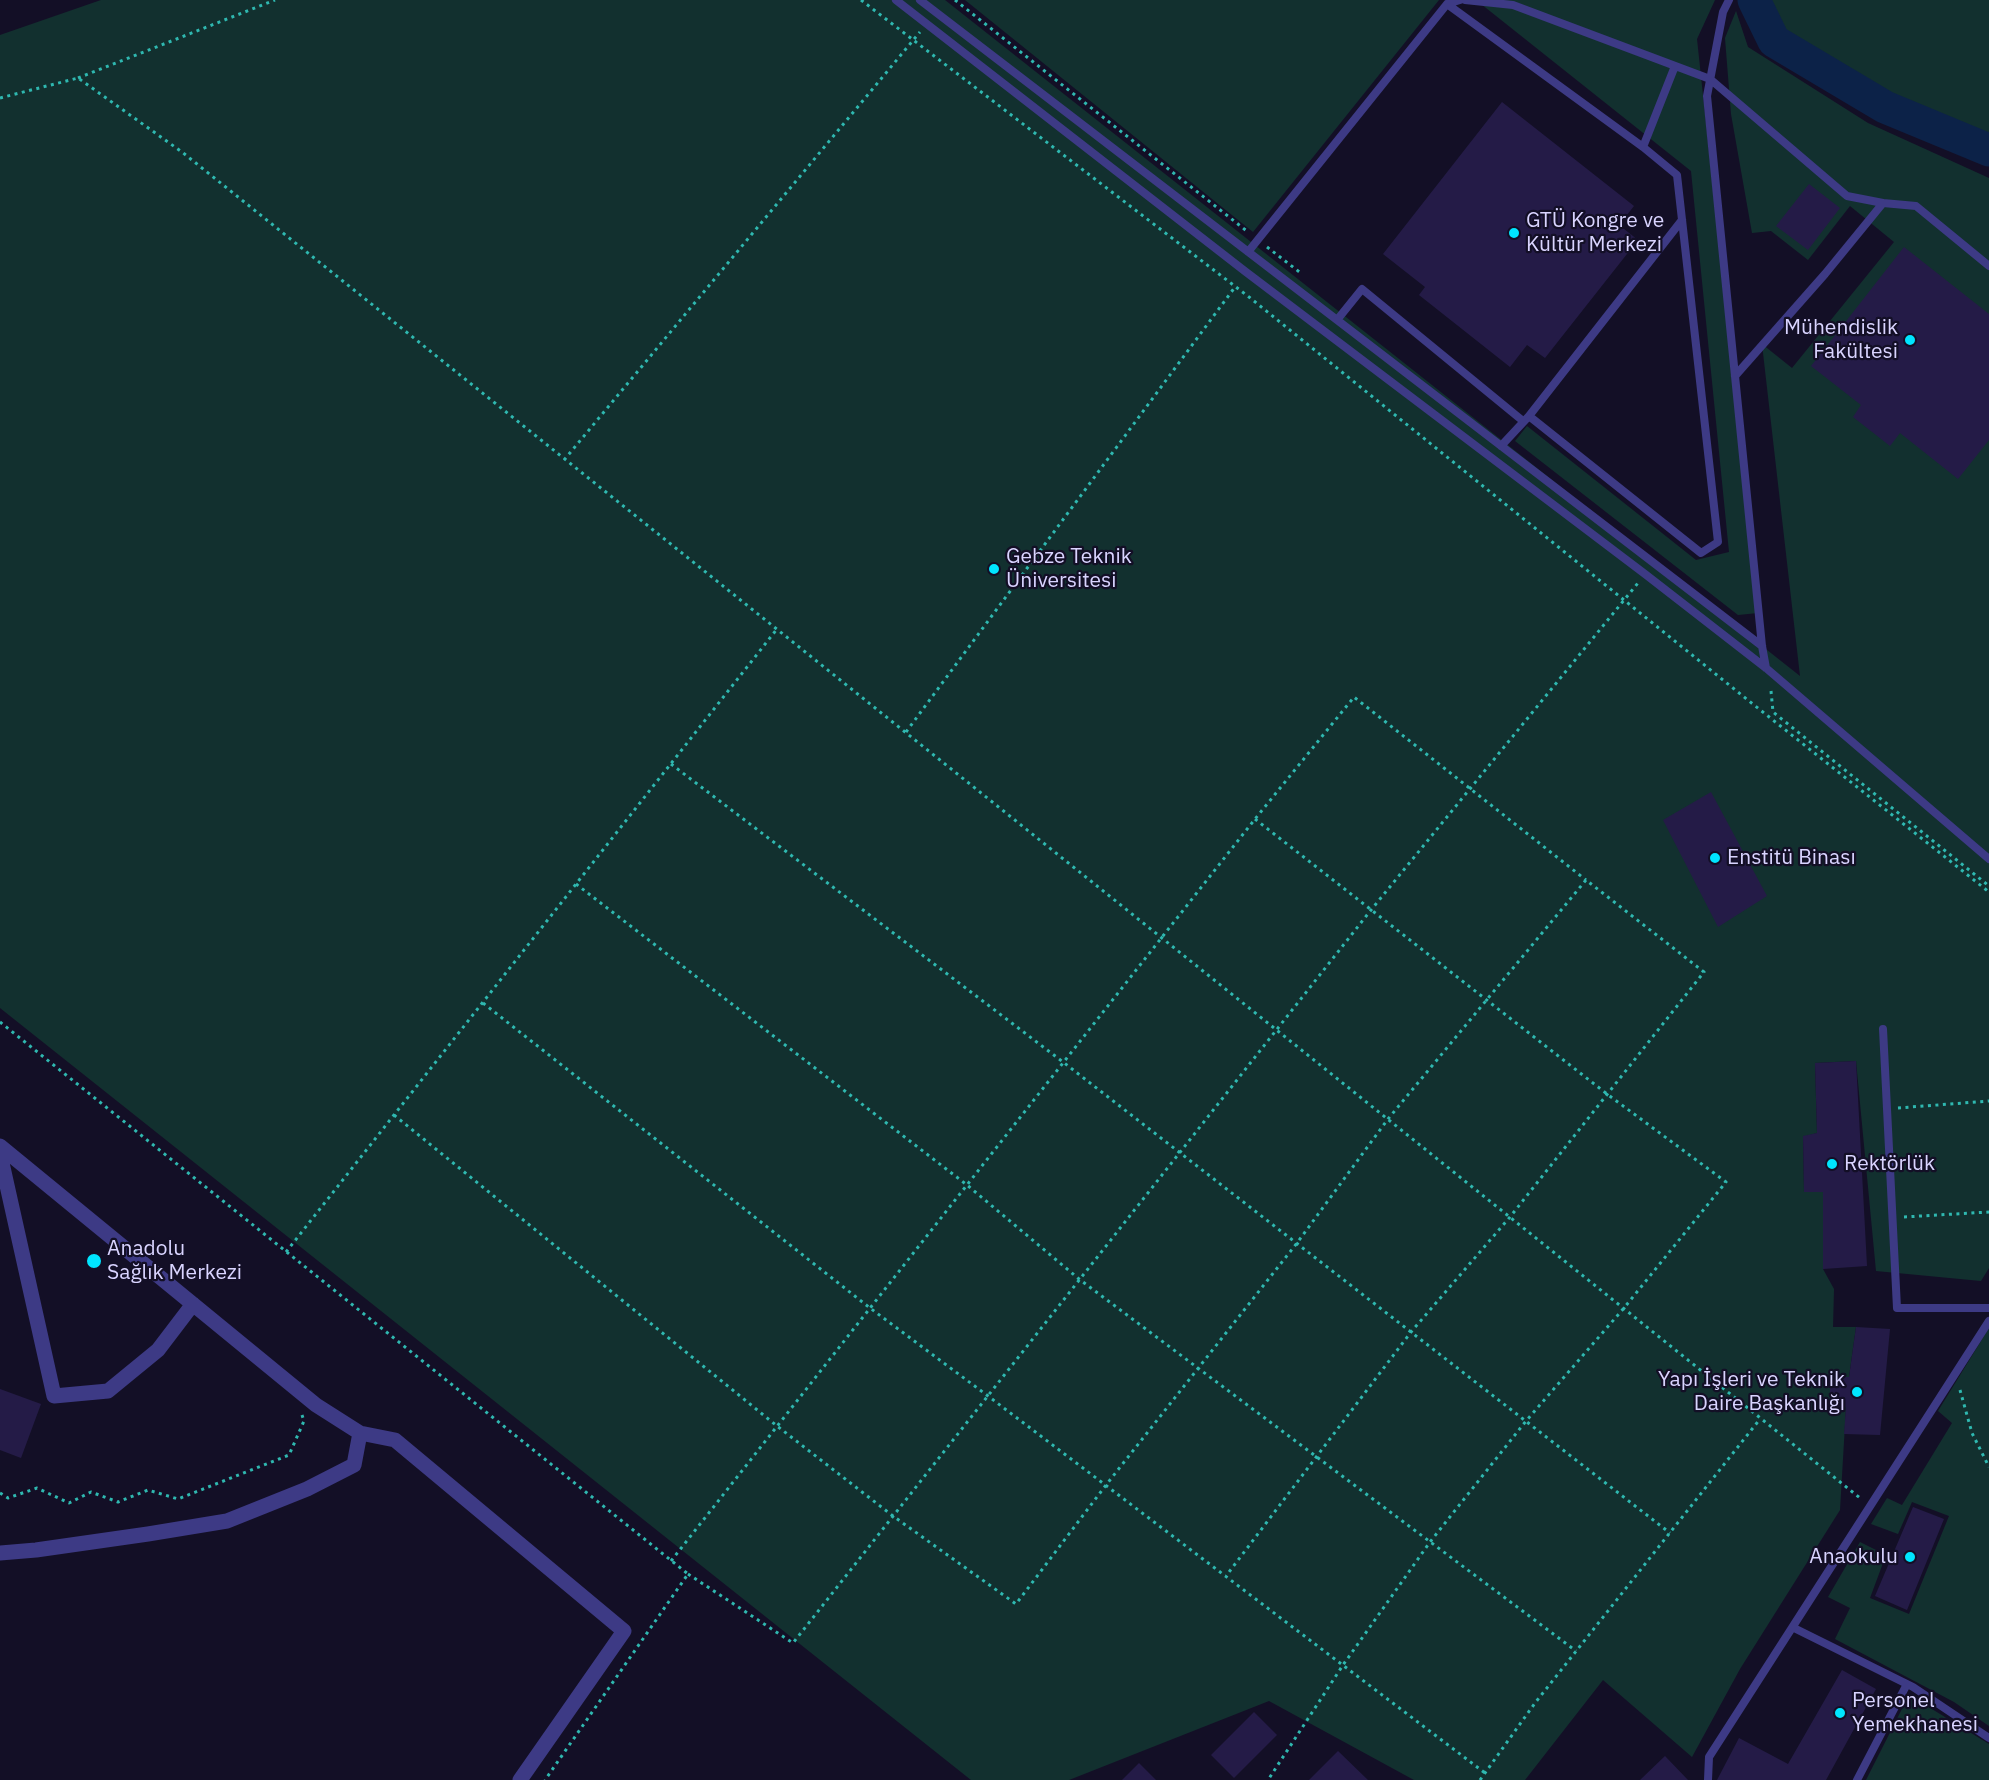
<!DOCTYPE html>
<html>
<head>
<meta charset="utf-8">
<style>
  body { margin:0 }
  canvas { display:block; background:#130f26 }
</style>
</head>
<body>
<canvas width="1989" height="1780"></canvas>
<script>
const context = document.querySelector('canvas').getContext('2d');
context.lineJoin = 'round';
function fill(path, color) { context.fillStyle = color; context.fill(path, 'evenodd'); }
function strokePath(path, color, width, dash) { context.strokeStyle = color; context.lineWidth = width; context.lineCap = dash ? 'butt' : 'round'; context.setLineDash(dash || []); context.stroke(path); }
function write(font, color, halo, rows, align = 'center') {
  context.font = font + ' "IBM Plex Sans",sans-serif'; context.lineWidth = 4.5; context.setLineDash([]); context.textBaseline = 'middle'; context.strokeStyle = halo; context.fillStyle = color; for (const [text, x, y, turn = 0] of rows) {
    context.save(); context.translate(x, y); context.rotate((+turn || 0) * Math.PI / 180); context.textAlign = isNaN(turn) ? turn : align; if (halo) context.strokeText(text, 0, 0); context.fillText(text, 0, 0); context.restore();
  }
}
fill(new Path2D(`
  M101,0h844l855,676 -38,-332 30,24 102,-126 -44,-36 -42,54 -37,-29 -19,2 -21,-119 -6,-76 11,-27 12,36 120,76 121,55v1090l-8,13 -105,-10 -20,-210 -41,2 2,70 -14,4 1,54 19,1v77l11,20 -1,38h23l-7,50h-19v30h16l-6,103 -100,159 -48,88 -89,-77 -78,100h-111l-145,-79 -200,79h-98l-971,-772v-973z
  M965,0h474l-186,232z
  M1476,0h239l-18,39 61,574 -20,2 -223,-174 12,-15 169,134 33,-8 -38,-381z
  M1754,0h235v150l-104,-43 -111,-66z
  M1989,1328v398l-35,-24 -119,-63 15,-31 -22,-11 32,-55 26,13 -16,43 39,16 40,-98 -37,-14 -14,32 -27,-10 16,-26 15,7 50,-82 -14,-12z
  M1909,1695l80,49v36h-123z`), '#12302f');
strokePath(new Path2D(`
  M1754,0l20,41 111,66 104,43`), '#0c2248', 33);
fill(new Path2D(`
  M1502,102l132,104 -15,19 19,15 -93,118 -18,-13 -17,22 -91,-72 6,-8 -42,-33z
  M1809,184l31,24 -32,42 -32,-24z
  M1904,247l85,67v126l-31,39 -58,-46 -10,13 -37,-29 8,-12 -50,-39z
  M1711,792l56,104 -49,31 -55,-107z
  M1856,1061l11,205 -44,3v-77h-19l-1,-56 14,-3 -2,-70z
  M1856,1327l34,2 -10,106 -36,-1 2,-27h-16v-30h19z
  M0,1389l41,15 -20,54 -21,-8z
  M1913,1507l31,12 -37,91 -32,-14z
  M1842,1670l34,19 -50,91h-109l22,-42 49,26z
  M1254,1712l23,23 -43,43 -23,-23z
  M1338,1751l30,29h-59z
  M1665,1756l23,24h-48z
  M1139,1763l17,17h-34z`), '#241b47');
strokePath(new Path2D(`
  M861,0l388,297 500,404 240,191
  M955,0l293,232
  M78,78l197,-78
  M0,98l78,-20 104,74 1678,1346
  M1267,247l35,27
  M564,460l356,-428
  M1771,691l2,21 216,174
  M906,732l329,-445
  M671,764l392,298 607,471
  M1255,819l352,275 119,88 -102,126 -98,113 -96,121 -87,123 -75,115
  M576,884l391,301 112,94 497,372
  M483,1003l387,305 118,88 497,377
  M0,1022l688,552 -143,206
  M1898,1108l91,-7
  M394,1115l383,311 116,90 123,88 90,-119 191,-242 91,-124 198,-239 118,92 -194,245 -99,115 -185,244
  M1904,1217l85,-5
  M286,1252l491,-623
  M1960,1390l12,43 17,34
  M0,1493l8,5 29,-10 32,15 22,-11 27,10 30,-12 30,9 111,-44 15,-34 -2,-6
  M671,1561l584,-742 99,-122 232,183
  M688,1574l105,69 578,-733 267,-327
  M1480,1780l55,-77 225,-284`), '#2fb8b0', 3, [3, 4.5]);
strokePath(new Path2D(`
  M896,0l350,272 399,302 121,94 223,191
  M920,0l842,646
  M1465,0l48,5 197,74 137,117 36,7
  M1729,0l-6,12 -16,84 55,550 4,22
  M1447,4l196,143 34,28 41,367 -17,11 -172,-137
  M1643,147l32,-81
  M1248,252l199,-248 13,-4
  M1337,320l25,-31 161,132
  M1735,376l90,-102 58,-71 33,3 73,60
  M1501,446l28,-30 153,-196
  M1883,1029l14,279h92
  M1794,1628l119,59 76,51
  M1708,1780l1,-23 280,-436
  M1857,1780l50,-96`), '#3d3a85', 8);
strokePath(new Path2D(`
  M0,1146l316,259 44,28 35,7 229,191 -104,149
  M0,1154l54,242 54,-5 50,-41 35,-46
  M0,1553l36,-3 112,-16 79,-13 80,-32 47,-24 6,-32`), '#3d3a85', 15);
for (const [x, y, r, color] of [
  [1514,233,6,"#00e5ff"],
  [1910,340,6,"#00e5ff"],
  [994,569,6,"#00e5ff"],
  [1715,858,6,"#00e5ff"],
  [1832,1164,6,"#00e5ff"],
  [94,1261,8,"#00e5ff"],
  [1857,1392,6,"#00e5ff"],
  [1910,1557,6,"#00e5ff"],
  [1840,1713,6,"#00e5ff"]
]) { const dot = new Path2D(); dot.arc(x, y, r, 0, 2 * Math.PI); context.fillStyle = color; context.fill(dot); strokePath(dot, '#130f26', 2); }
write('21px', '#d9d4ff', '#130f26', [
  ["GTÜ Kongre ve",1526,221],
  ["Kültür Merkezi",1526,245],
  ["Mühendislik",1898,328,"right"],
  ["Fakültesi",1898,352,"right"],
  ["Gebze Teknik",1006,557],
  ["Üniversitesi",1006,581],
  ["Enstitü Binası",1727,858],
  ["Rektörlük",1844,1164],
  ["Anadolu",107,1249],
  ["Sağlık Merkezi",107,1273],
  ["Yapı İşleri ve Teknik",1845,1380,"right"],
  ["Daire Başkanlığı",1845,1404,"right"],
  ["Anaokulu",1898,1557,"right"],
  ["Personel",1852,1701],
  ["Yemekhanesi",1852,1725]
], 'left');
</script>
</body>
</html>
